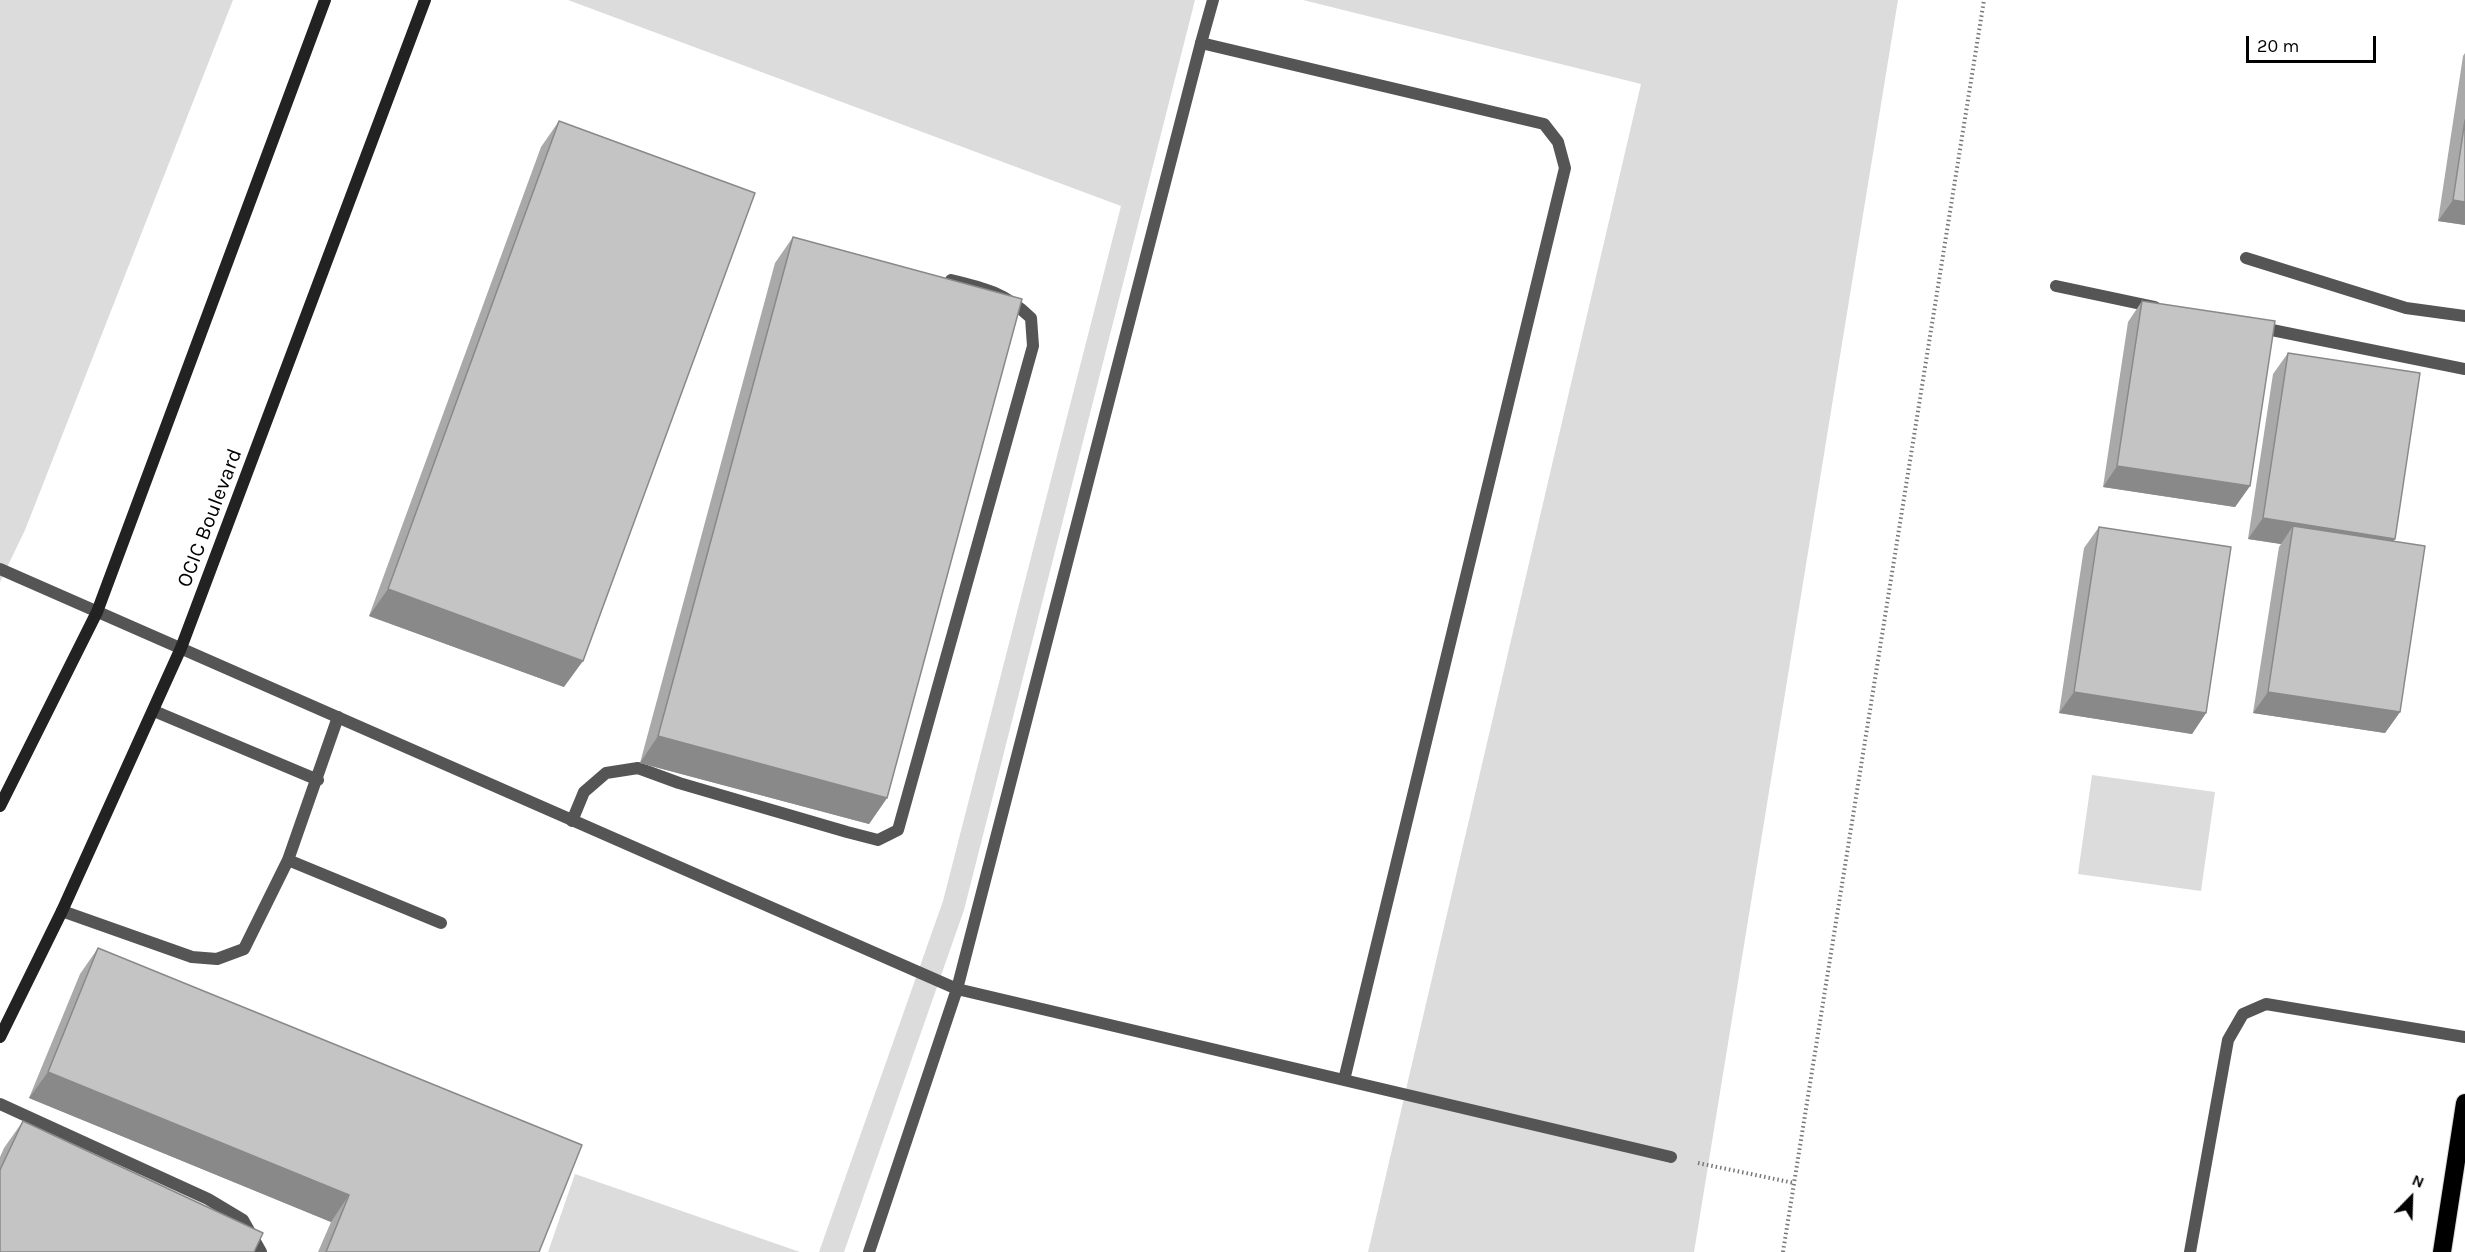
<!DOCTYPE html>
<html>
<head>
<meta charset="utf-8">
<style>
  body { margin:0 }
  #map { position:relative; width:2465px; height:1252px; overflow:hidden; background:#fff; font-family:Karla,sans-serif }
  canvas { display:block }
  .north { position:absolute; left:2381px; top:1168px; width:60px; height:60px; -webkit-text-stroke:4px #fff; paint-order:stroke; rotate:23deg; font-size:16px; font-weight:700; line-height:24px; text-align:center; color:#000 }
  .north::after { content:''; display:block; margin:auto; width:21px; height:27px; background:#000; clip-path:polygon(50% 0,100% 100%,50% 72%,0 100%) }
  .scale { position:absolute; left:2246px; top:36px; width:130px; height:27px; box-sizing:border-box; border:3px solid #000; border-top:0; padding-left:8px; font-size:18px; line-height:21px; white-space:nowrap; color:#000; -webkit-text-stroke:4px #fff; paint-order:stroke }
</style>
</head>
<body>
<div id="map">
<canvas width="2465" height="1252"></canvas>
<div class="north">N</div>
<div class="scale">20 m</div>
</div>
<script>
const context = document.querySelector('canvas').getContext('2d');
context.lineJoin = 'round';
function fill(path, color) { context.fillStyle = color; context.fill(path, 'evenodd'); }
function strokePath(path, color, width, dash) { context.strokeStyle = color; context.lineWidth = width; context.lineCap = dash ? 'butt' : 'round'; context.setLineDash(dash || []); context.stroke(path); }
function write(font, color, halo, rows, align = 'center') {
  context.font = font + ' Karla,sans-serif'; context.lineWidth = 4.5; context.setLineDash([]); context.textBaseline = 'middle'; context.strokeStyle = halo; context.fillStyle = color; for (const [text, x, y, turn = 0] of rows) {
    context.save(); context.translate(x, y); context.rotate((+turn || 0) * Math.PI / 180); context.textAlign = isNaN(turn) ? turn : align; if (halo) context.strokeText(text, 0, 0); context.fillText(text, 0, 0); context.restore();
  }
}
fill(new Path2D(`
  M0,0h233l-208,530 -25,52z
  M568,0h627l-231,910 -120,342h-25l124,-351 178,-695z
  M1303,0h595l-204,1252h-326l273,-1168z
  M2092,775l123,17 -14,99 -123,-17z
  M575,1174l225,78h-252z`), '#dcdcdc');
const highway = new Path2D(`
  M2442,1252l23,-149`);
strokePath(highway, '#dbdbdb', 20);
strokePath(new Path2D(`
  M1698,1163l96,20
  M1783,1252l201,-1252`), '#777', 4, [1.5, 3]);
strokePath(new Path2D(`
  M1201,43l12,-43
  M2246,258l160,50 59,8
  M2056,286l99,21
  M2257,327l208,42
  M154,711l164,69
  M338,717l-50,143 153,63
  M572,821l12,-29 22,-19 32,-5 41,15 168,49 31,8 20,-10 135,-484 -2,-28c-26,-25 -46,-30 -80,-38
  M62,911l130,46 25,2 27,-10 44,-89
  M0,1104l208,95 35,21 18,32
  M2190,1252l38,-212 15,-26 23,-10 199,33`), '#555', 12);
strokePath(new Path2D(`
  M0,569l957,420 714,168
  M869,1252l88,-263 244,-946 343,81 14,18 7,26 -221,912`), '#555', 12);
strokePath(new Path2D(`
  M0,806l97,-194 228,-612
  M0,1037l62,-126 119,-263 244,-648`), '#222', 12);
strokePath(highway, '#000', 18);
fill(new Path2D(`
  M2465,53v172l-27,-4 25,-165z
  M559,121l5,566 -195,-71 172,-469z
  M793,237l94,561 -18,26 -229,-61 135,-500z
  M2142,301l108,185 -15,21 -132,-20 25,-165z
  M2288,353l107,186 -2,2 7,171 -15,21 -132,-20 26,-166 2,-3 -33,-5 25,-165z
  M2099,527l107,186 -14,21 -133,-21 25,-165z
  M98,948l441,304h-221l13,-30 -302,-124 51,-124z
  M23,1121l-23,131v-95l4,-9z`), '#a9a9a9');
fill(new Path2D(`
  M2453,200l12,2v23l-27,-4z
  M2117,466l133,20 -15,21 -132,-20z
  M2263,518l132,21 -15,21 -87,-34 -12,18 -33,-5z
  M388,589l195,72 -19,26 -195,-71z
  M2074,692l132,21 -14,21 -133,-21z
  M2268,692l132,20 -15,21 -132,-20z
  M658,736l229,62 -18,26 -229,-61z
  M48,1072l301,123 -18,27 -302,-124z`), '#898989');
const building = new Path2D(`
  M2465,120v82l-12,-2z
  M559,121l196,72 -172,468 -195,-72z
  M793,237l229,62 -135,499 -229,-62z
  M2142,301l133,20 -25,165 -133,-20z
  M2288,353l132,20 -25,166 -132,-21z
  M2293,526l132,20 -25,166 -132,-20z
  M2099,527l132,20 -25,166 -132,-21z
  M98,948l484,197 -43,107h-213l23,-57 -301,-123z
  M23,1121l240,112 -9,19h-254v-82z`);
fill(building, '#c4c4c4');
strokePath(building, '#898989', 1.5);
write('21px', '#000', '#fff', [
  ["OCIC Boulevard",210,518,-69]
]);
</script>
</body>
</html>
